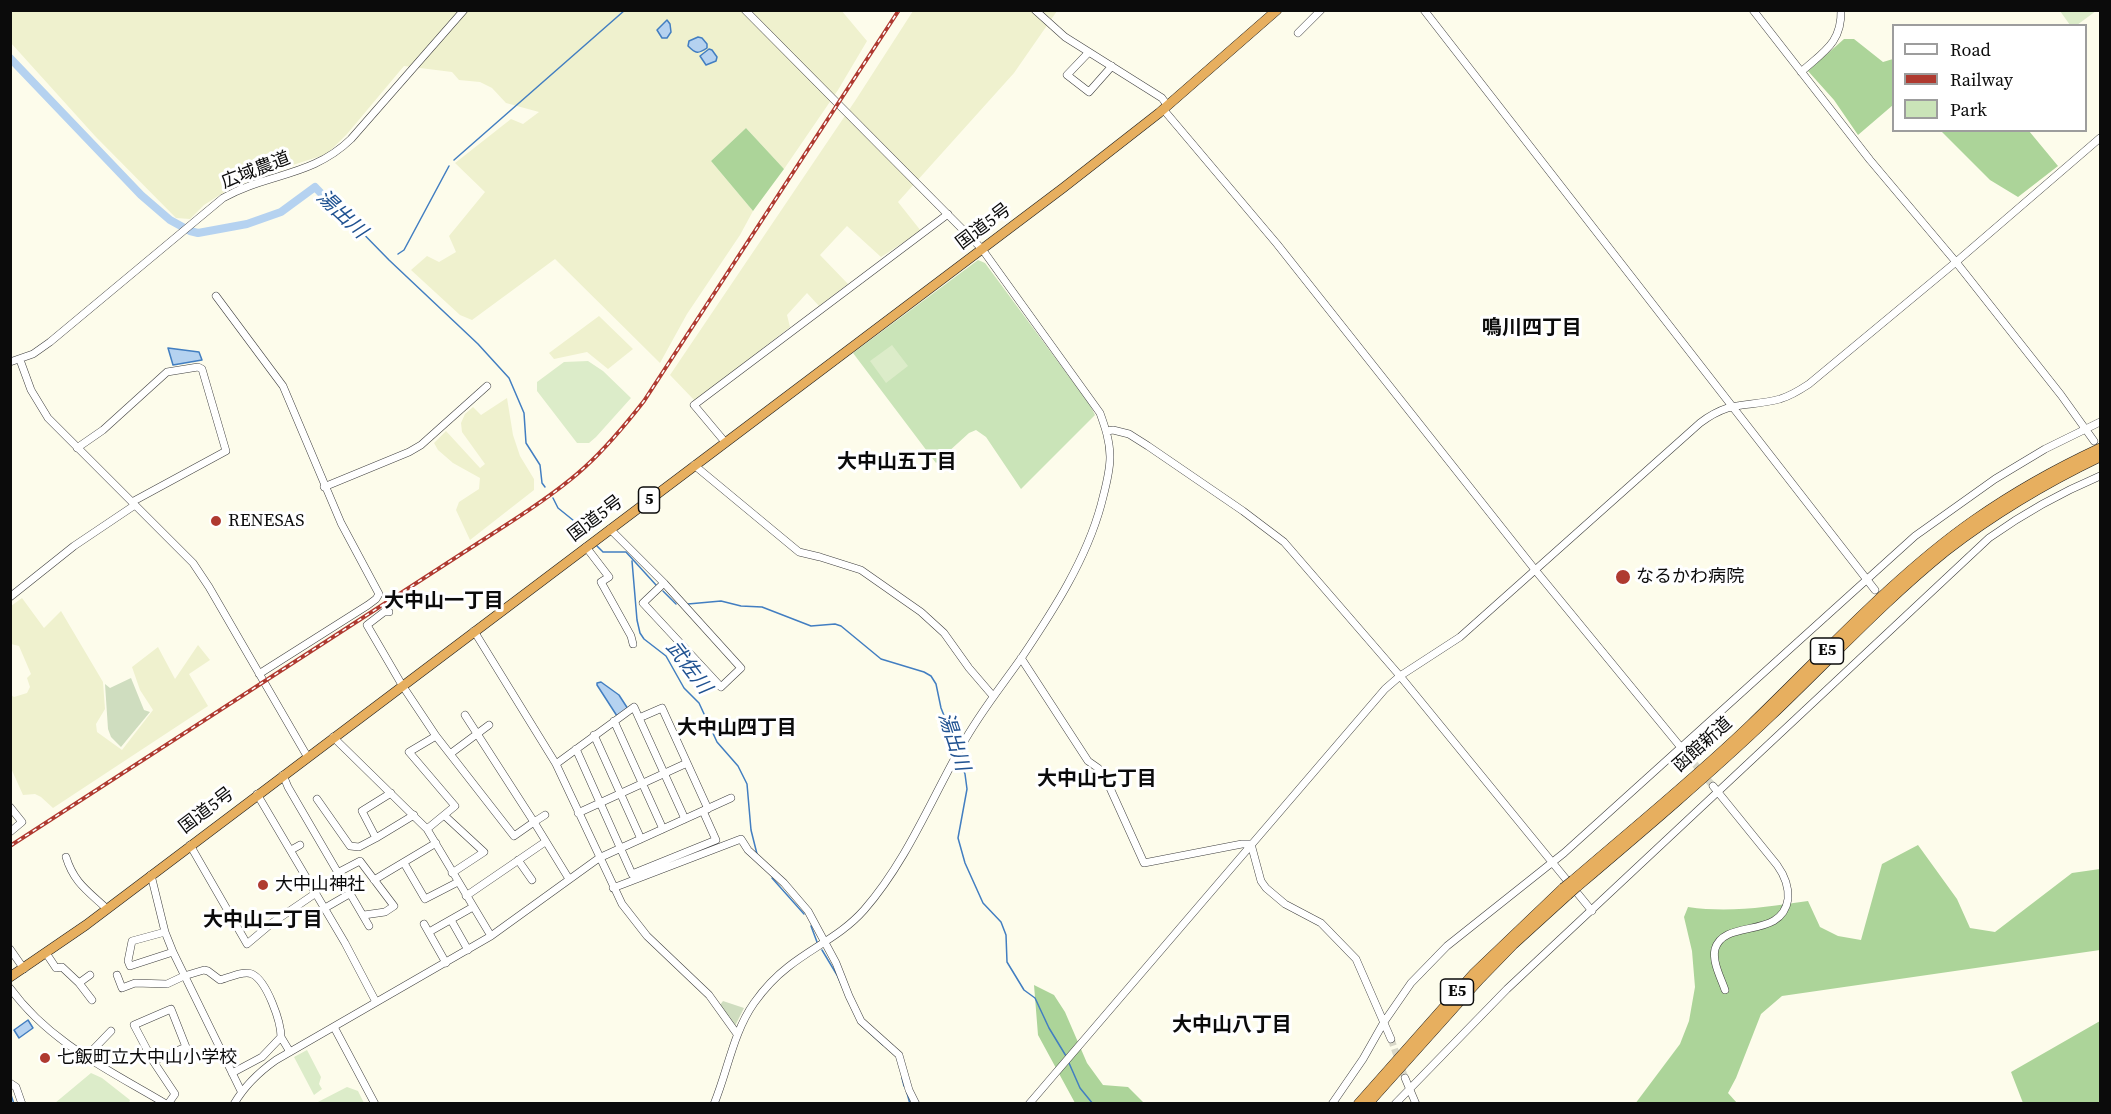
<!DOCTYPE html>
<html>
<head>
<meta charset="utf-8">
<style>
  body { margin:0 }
  #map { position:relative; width:2111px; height:1114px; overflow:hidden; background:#fdfceb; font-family:"Source Serif 4",serif }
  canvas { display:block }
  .frame { position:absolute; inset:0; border:12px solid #0b0b0b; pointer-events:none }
  .legend { position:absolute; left:1892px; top:24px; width:195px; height:108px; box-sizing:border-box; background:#fff; border:2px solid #9d9d9d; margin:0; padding:8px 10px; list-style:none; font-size:18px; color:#0b0b0b }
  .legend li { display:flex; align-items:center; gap:12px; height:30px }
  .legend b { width:30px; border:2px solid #9d9d9d }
</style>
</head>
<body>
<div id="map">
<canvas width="2111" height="1114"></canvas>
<div class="frame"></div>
<ul class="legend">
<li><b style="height:8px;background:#fff"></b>Road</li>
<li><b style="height:8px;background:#af3a30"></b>Railway</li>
<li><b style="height:16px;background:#cae4b8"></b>Park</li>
</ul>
</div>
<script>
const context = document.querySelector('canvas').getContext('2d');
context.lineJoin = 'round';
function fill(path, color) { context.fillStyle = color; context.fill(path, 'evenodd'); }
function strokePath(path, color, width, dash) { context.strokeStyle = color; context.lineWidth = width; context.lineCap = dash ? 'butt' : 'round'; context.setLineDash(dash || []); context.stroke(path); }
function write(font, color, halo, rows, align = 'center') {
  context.font = font + ' "Source Serif 4","Noto Sans JP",serif'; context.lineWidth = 6; context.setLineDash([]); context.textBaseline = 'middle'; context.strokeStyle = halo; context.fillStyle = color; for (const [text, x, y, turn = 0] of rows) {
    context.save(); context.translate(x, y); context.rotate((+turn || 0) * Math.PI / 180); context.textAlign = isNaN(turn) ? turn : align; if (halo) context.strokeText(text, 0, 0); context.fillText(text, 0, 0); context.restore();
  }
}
fill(new Path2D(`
  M11,10h830l26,31 -29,49 -54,79 -38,-41 -35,33 42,50 -13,24 -53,79 -27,49 -105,-104 -83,61 -12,-5 -49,-45 16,-14 12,6 17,-10 -7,-16 36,-44 -30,-29 56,-44 12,5 16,-12 -33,-9 -14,-15 -12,-6 -21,-2 -7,-8 -48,-6 -57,68 -20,20 -87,28 -36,23 -14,14 -14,-1 -81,-82 -84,-93z
  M913,11h144l-43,62 -116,129 23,29 -40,26 -34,-31 -27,29 28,29 -29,22 -12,-13 -20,22 3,12 -95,74 -25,-26 185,-274z
  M599,316l34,33 -25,20 -21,-17 -33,7 -5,-6z
  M507,398l6,37 7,21 14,23v11l-64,50 -14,-30 3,-8 20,-13 1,-11 -27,-15 -15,-13 -4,-7 12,-12 34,37 5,-4 -23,-32 -1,-9 4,-9 8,-7 8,8z
  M22,598l22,30 17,-17 42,71 2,27 -9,15 1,8 25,18 31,-40 -13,-20 -8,-23 26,-20 17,32 23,-34 12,15 -21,14 19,32 -155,102 -12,-11 -6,-3 -12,1 -13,-29 1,-71 3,2 13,-4 3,-6 -3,-9 4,-4 -12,-28 -8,-2v-38z`), '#eff1ce');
fill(new Path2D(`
  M978,260l7,3 105,142 5,10 -74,74 -35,-52 -10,-7 -7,3 -33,30 -83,-110z`), '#cae4b8');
fill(new Path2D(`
  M1844,39h10l29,23 10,-3v46l-35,30 -24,-35 -26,-29z
  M746,128l38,41 -31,42 -42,-50z
  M1941,131h88l29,35 -40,31 -28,-17z
  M1918,845l39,54 13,29 25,4 77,-59 28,-4v81l-318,46 -21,18 -25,64 -8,15 9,10 -102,1 45,-60 9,-23 6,-34 -3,-36 -8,-34 4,-10c41,6 79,0 120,-6l12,26 18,9 23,4 21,-76z
  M1034,985l20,10 11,17 22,51 16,22 25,2 16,16h-69l-37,-68z
  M2100,1021v82h-77l-12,-31z`), '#acd499');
fill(new Path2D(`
  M131,678l13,32 6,2 -29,35 -10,-10 -3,-8 -3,-45 5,4z
  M723,1001l21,7 -9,18 -15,-21z`), '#cfddbf');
fill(new Path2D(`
  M2060,11h36l-19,14h-7z
  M892,345l16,21 -22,17 -16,-22z
  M588,361l15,10 28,27 -35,39 -7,6h-12l-40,-52v-9l27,-20z
  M307,1050l14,27 -2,7 3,5 -8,6 -20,-38z
  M91,1073l11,5 28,22 -1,3h-74z
  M347,1087l11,4 6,12h-48z`), '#dcecc9');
const water = new Path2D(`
  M667,20l3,4 1,8 -4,6h-5l-5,-8z
  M698,37l4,1 5,6v4c-9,6 -11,6 -19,-2l1,-5z
  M709,49l3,1 5,7 -1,4 -10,4 -6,-9z
  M168,348l31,4 3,8 -29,5z
  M601,682l18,13 9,14 -11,7 -20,-31v-2z
  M28,1020l5,8 -14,10 -5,-8z`);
fill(water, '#b5d2f0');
strokePath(water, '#427ec1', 1.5);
strokePath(new Path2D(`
  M454,160l171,-150
  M337,210l7,4 45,46 89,84 31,34 15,35 2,30 14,22 2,18 3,4
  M398,254l6,-4 45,-84
  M553,498l5,10 31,25
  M597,546l6,6h23l30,33
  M632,561l5,59 3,13 4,6 22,17 18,32 15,15 18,39 21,24 9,18 4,46 6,24
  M663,591l13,13
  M688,604l33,-3 20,5 21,1 49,19 24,-2 6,2 40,33 43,13 7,4 5,8 5,24 16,40
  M959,759l6,15 2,15 -9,49 7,25 18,40 18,19 5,13 1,27 17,28 11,8 14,30 17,28
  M772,878l32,36
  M811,926l6,16
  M822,950l15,25 18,40
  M861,1025l22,20
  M1069,1063l11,25 13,16
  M902,1078l2,8
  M10,1092l4,12
  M907,1093l3,11`), '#427ec1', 1.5);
strokePath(new Path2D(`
  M10,58l131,137 29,25 20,11 8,2 49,-9 34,-12 34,-25 22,23`), '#b5d2f0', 8);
strokePath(new Path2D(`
  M1688,756l25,30
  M1391,1039l14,39`), '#d9d8c9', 7, [7, 3.5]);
const minor = new Path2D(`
  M1035,10l30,27 97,61 5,7
  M1424,10l451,580
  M1753,10l117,150 86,102 105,133 33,46
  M1298,33l23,-23
  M1089,52l-22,23 22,17 23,-26
  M1801,72c22,-20 41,-29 40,-62
  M1163,109l114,135 259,327 152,185
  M216,296l67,90 58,137 38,71 -3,5 -8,6 -109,69
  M20,360l11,30 17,28 145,145 16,24 98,169
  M10,362l23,-8 17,-12 173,-144c44,-25 89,-21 128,-59l113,-129
  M1107,431l6,-1 16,4 19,12 95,65 41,31 116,134 192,235
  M725,442l-31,-37 254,-191
  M77,448l26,-18 64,-58 31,-5 4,2 24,82 -94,51
  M694,465l105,87 21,5 41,13 60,42 23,21 25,35 24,28
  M324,487l85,-35 12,-7 66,-59
  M610,529l54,54 77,85 -20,19 -78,-84 21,-20
  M586,547l23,30 -8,5 30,54 2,8
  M10,597l64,-51 61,-41
  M389,612h-5l-17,13 35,60 34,51 78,100 20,-14 35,57
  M474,631l82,133 66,140 25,32 62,59 28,39
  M1021,658l67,103 10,7 7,9 39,86 98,-19h9l10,37 5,7 19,16 36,19 35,36 35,80
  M465,715l69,107 11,-7
  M639,718l46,101
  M614,721l49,108
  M594,735l47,104
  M333,737l94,92 64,107
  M576,749l56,125 84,-34 -13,-29
  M450,754l39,-29
  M556,764l78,-57 5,11 23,-10 46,101
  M283,775l5,12 81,139
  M1713,786l64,79c8,11 12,21 11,34 -6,41 -64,19 -73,50 -3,13 6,29 10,41
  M391,793l-29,18 14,27 38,-23
  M257,794l88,149 31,59
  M317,799l33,47 9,1 17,-9
  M10,807l12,15 -12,10
  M578,813l109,-50
  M445,816l39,36 -32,21
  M427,829l28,-23 -46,-54 27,-16
  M190,845l57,99 25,-21 44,-30
  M291,850l9,-5
  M66,857c8,26 22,34 41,52
  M518,860l14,20
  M404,863l21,36 33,-17
  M339,872l21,-11 34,45 -9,6 -21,3
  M151,875l14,57 8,20 68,139
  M374,880l62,-37
  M613,888l128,-49 7,11 36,33 24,28 28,52 13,33 12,25 38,34 10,35 7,14
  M466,896l79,-54
  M325,908l26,-15
  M451,920l17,30
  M424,924l22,39
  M165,932l-33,9 -4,20 2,5 43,-14
  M429,932l44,-25
  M10,949l14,20
  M46,953l10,15 6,-1 17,16 13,17
  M117,975l5,13 13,-5 32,1 17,-8 20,-6 4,1 12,9c8,-2 24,-10 32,-6 15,7 29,48 29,63l-19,20 -30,16
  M79,983l11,-8
  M10,988c40,55 99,82 156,116
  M334,1027l41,77
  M281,1037l9,15
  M85,1058l26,-27
  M153,1061l33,-14 -15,-38 -37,16 19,36 22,33 -7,10
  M1405,1078l11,26
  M10,1083l6,4 6,17
  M234,1104c11,-19 25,-32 42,-44l215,-124 108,-78 132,-60
  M714,1104c14,-34 19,-71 40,-101 10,-14 21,-26 34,-36 25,-20 54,-32 76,-57 42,-48 66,-108 97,-163 17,-32 40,-60 61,-90 31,-46 64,-97 79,-152 4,-16 9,-32 9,-48 0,-16 -5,-30 -10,-44l-118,-164 -237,-239
  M1029,1104l356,-415 15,-13 60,-39 240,-214c32,-24 46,-15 80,-24 10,-3 20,-9 29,-15l147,-122 144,-124
  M1332,1104l31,-45 21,-37 27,-39 36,-37 117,-93 351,-317 80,-57 50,-30 55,-27
  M1395,1104l112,-115 482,-451c35,-25 71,-45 111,-62`);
const highway = new Path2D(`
  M1573,880c59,-51 121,-101 177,-155 71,-68 144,-149 224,-205 40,-28 83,-52 126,-72
  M1577,887c66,-56 132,-112 194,-171 58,-55 113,-115 175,-165 48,-37 100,-68 154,-94
  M10,977l76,-52 977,-737 96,-75 118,-103
  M1358,1104l116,-131 89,-85
  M1368,1104l112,-125 33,-34 55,-50`);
strokePath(minor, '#3e3e3e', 8);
strokePath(highway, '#1c1c1c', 10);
strokePath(minor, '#fff', 7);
strokePath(highway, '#e7af5f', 9);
const rail = new Path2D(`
  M10,846l496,-321c28,-18 55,-36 79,-58 22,-20 41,-43 59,-66l255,-391`);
strokePath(rail, '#af3a30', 4);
strokePath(rail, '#fff', 1.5, [4.5]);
const highwayBridge = new Path2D(`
  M1563,888l10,-8
  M1568,895l9,-8`);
strokePath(highwayBridge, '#1c1c1c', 10, []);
strokePath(highwayBridge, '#e7af5f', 9);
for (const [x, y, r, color] of [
  [216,521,6,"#af3a30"],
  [1623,577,8,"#af3a30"],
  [263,885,6,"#af3a30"],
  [45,1058,6,"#af3a30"]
]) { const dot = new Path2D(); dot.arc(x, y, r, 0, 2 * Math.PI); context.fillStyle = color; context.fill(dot); strokePath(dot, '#fff', 2); }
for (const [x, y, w] of [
  [649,500,21],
  [1827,651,33],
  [1457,992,33]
]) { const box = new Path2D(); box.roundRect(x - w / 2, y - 13, w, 26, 4.5); context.fillStyle = '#fff'; context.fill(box); strokePath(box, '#0b0b0b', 1.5); }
write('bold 16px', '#0b0b0b', null, [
  ["5",649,500],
  ["E5",1827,651],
  ["E5",1457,992]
]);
write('18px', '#0b0b0b', '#fff', [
  ["広域農道",256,171,-21],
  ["国道5号",984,227,-37],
  ["国道5号",596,519,-37],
  ["函館新道",1703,745,-42],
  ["国道5号",207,811,-37]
]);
write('18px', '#0b0b0b', '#fff', [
  ["RENESAS",228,521],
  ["なるかわ病院",1636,577],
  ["大中山神社",275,885],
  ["七飯町立大中山小学校",57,1058]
], 'left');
write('italic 20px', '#205291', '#fff', [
  ["湯出川",341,215,43],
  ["武佐川",688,668,53],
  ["湯出川",953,742,72]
]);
write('bold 20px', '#0b0b0b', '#fff', [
  ["鳴川四丁目",1532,329],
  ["大中山五丁目",897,463],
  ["大中山一丁目",444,602],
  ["大中山四丁目",737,729],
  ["大中山七丁目",1097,780],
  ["大中山二丁目",263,921],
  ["大中山八丁目",1232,1026]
]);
</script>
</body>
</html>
